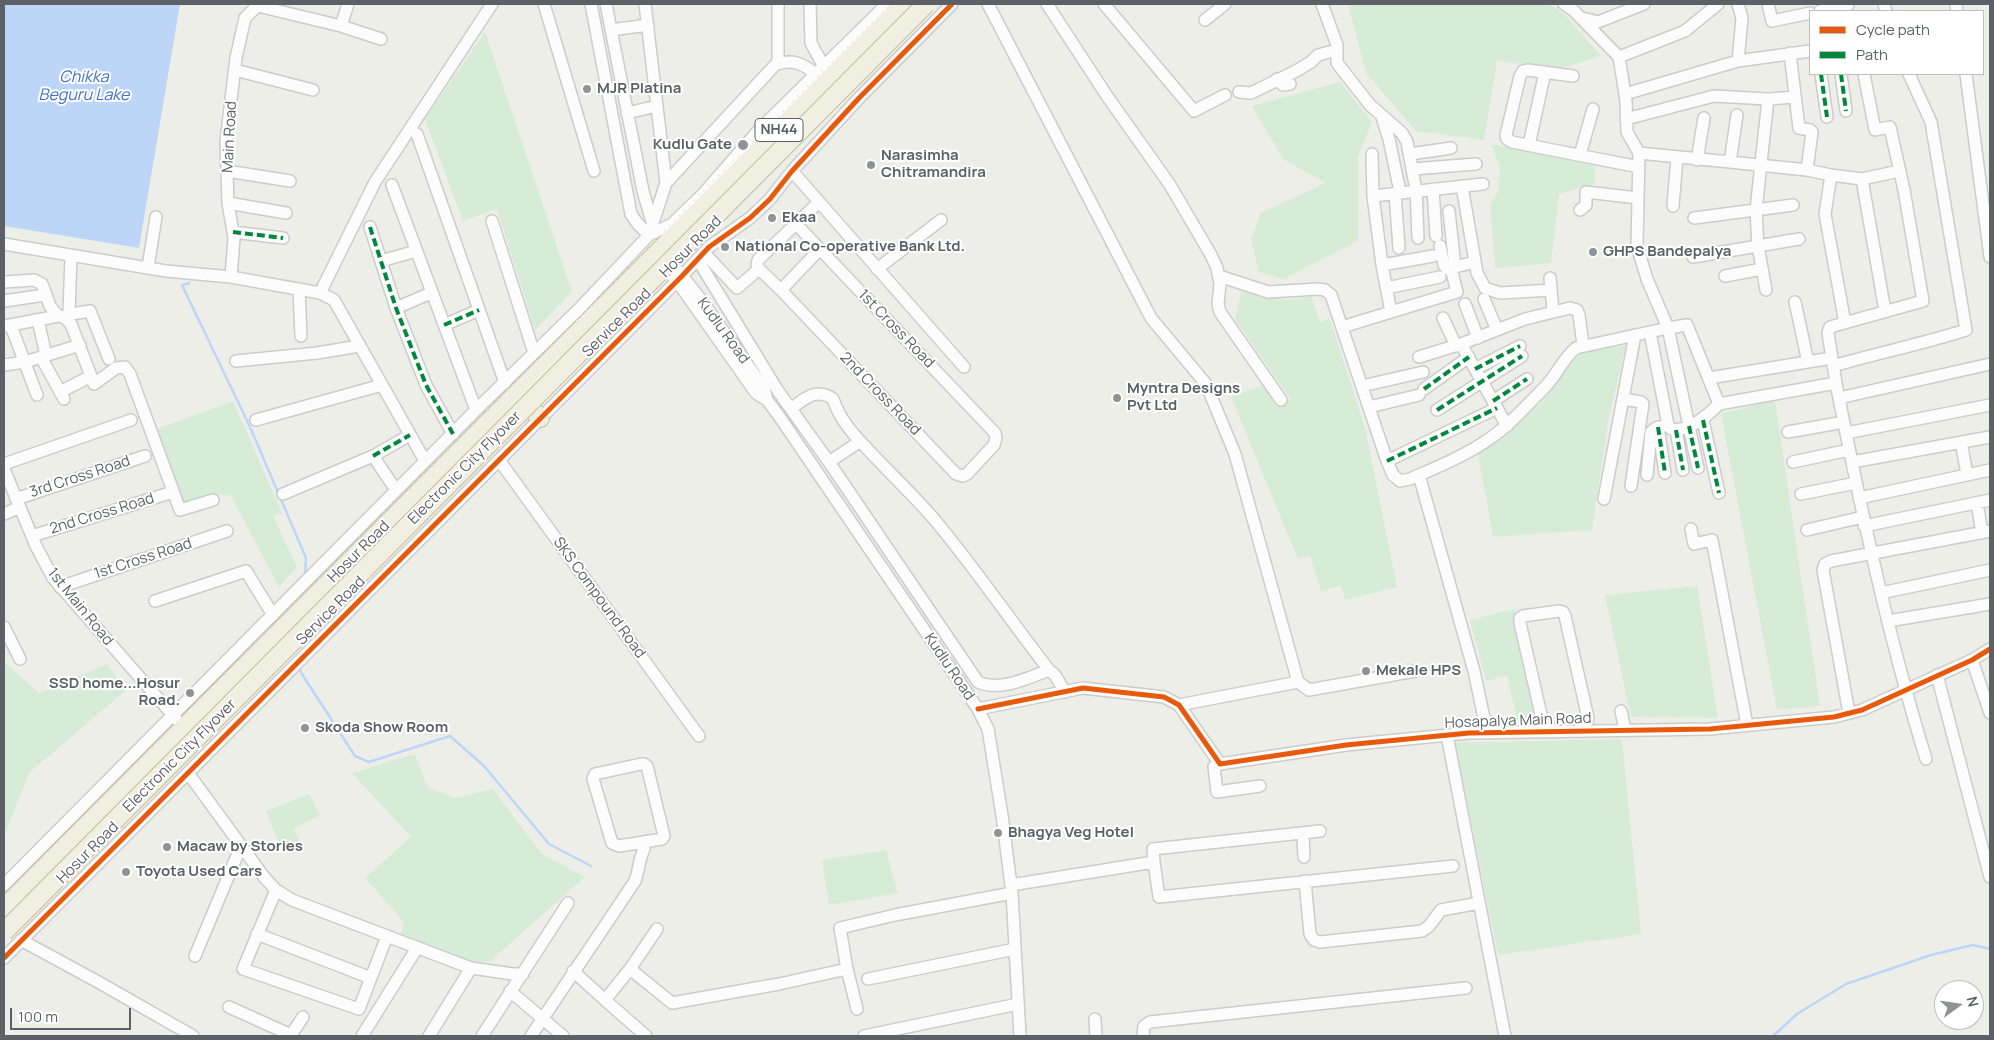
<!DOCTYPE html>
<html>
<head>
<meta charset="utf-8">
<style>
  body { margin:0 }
  #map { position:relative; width:1994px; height:1040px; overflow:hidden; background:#eeeee9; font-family:Manrope,sans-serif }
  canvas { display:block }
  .frame { position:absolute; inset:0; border:5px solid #5e6068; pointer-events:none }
  .legend { position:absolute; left:1809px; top:10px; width:175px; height:65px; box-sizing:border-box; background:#fff; border:1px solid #bfbfc3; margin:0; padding:6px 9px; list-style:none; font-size:15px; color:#5e6068 }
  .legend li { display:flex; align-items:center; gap:10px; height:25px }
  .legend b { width:25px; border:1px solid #bfbfc3 }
  .north { position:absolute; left:1934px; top:980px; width:50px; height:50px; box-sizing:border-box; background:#fff; border:1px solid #bfbfc3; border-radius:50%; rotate:76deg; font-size:14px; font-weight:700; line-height:20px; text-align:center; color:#5e6068 }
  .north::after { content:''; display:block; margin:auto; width:18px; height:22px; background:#909295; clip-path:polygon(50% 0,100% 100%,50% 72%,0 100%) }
  .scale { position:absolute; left:10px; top:1008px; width:121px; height:22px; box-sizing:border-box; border:2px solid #5e6068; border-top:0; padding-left:6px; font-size:15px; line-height:18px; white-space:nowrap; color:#5e6068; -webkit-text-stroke:4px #fff; paint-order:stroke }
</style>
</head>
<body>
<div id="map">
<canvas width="1994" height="1040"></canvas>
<div class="frame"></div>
<ul class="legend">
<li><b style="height:6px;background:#e8590c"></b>Cycle path</li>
<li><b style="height:6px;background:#00873e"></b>Path</li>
</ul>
<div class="north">N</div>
<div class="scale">100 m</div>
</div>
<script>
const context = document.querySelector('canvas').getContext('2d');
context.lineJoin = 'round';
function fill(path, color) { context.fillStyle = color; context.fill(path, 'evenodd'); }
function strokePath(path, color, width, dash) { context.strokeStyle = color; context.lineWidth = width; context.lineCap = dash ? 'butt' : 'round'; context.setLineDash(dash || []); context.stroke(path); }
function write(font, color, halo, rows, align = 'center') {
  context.font = font + ' Manrope,sans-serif'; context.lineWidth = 4; context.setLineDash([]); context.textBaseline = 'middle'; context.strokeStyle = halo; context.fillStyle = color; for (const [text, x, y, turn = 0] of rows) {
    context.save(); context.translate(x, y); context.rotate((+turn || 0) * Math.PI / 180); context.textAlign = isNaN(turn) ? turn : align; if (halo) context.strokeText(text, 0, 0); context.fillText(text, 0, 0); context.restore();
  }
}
fill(new Path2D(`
  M1348,4h201l15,10 37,42 -41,13 -63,-8 -13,79 -68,-9 -50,-58z
  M485,32l87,260 -37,38 -38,-121 -34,12 -38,-102z
  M1340,82l32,40 -14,35v84l-75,38 -24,-7 -8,-33 10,-26 64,-30 -42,-24 -31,-53z
  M1491,144l104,22v18l-36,10 -8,69 -56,5 -5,-64 8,-12 2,-25z
  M1241,292l45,8 25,-4 9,26 10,-3 35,109 32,159 -52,13 -4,-14 -20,5 -11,-35 -12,3 -67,-162 33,-12 12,22 15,-7 -56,-81z
  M1626,346l-17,70 -17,114 -99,7 -15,-83 62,-50 42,-54z
  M1775,400l45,306 -43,4 -56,-296z
  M233,401l49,112 -9,3 24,51 -18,20 -49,-93 -4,2 -15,-3 -29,13 -28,-76z
  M1697,586l21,132 -87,-1 -26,-122z
  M1514,609l25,112 -21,1 -11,-46 -21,5 -16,-61z
  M4,662l35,31 68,-29 19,26 -97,83 -25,63z
  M1622,739l19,195 -143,21 -43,-212z
  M415,754l12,33 27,11 39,-9 49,65 43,23 -96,85 -22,-1 -66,-26 3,-13 -39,-44 46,-41 -59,-64z
  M309,794l11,21 -27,14 8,13 -15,10 -9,-14 -11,-27z
  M886,850l12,43 -69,12 -7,-45z`), '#d6ecd7');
fill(new Path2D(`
  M4,4h176l-41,244 -135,-22z`), '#bdd6f8');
strokePath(new Path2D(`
  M189,283l-7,2 68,142 56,131 -1,17
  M301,665l-1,6 55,85 14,6 81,-26 34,30 65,78 42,22
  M1773,1036l24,-22 49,-30 85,-29 42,-10 17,4`), '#bdd6f8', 2.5);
const minor = new Path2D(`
  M544,4l50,167
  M591,4l40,210 6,9 12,12
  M606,4l37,187 9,31
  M645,4l21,179
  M778,4v59
  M810,4l1,39 13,24
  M988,4l163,314 55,66 29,70 63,228 -119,23
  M1047,4l60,92 63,89 41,70 6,13 3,16 -2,20 2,8 61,88
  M1104,4l90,107 31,-16
  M1322,4l15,41v18l33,42 32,28 5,9 9,48 2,48
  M1564,4l9,6 46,47 7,44 1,31 12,21 -2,93 10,33 21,49 19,-3 32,79 117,-21c25,127 52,253 90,376
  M1768,4l4,17 38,-8
  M1884,4l2,7
  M1956,4l1,7
  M258,6l83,20 7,-22
  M1820,11l28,-6
  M1582,18l16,4 46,-18
  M1205,20l20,-16
  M341,26l40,13
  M611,30l37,-5
  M1790,53l9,75 11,2 2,2 -5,38
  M1619,57l66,-26 33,-27
  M1738,61l4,-43 -4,-14
  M235,70l78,20
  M1821,74l6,43
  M1841,74l5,37
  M1966,74l24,183
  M1573,76l-45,-6 -5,1 -3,5 -14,59 1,4 5,3 127,25
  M1277,79l6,6 7,-1
  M1239,92l12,1 45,-22 15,-9 7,-7 19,-5
  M1625,94l113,-33 72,-10
  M627,113l30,-7
  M1382,117l7,22 11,53
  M1626,119l88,-23 54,3
  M417,134l88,249
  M1529,145l16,-73
  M1639,153l91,9 7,-47
  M1372,154l1,42
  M1410,154l41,-6
  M1580,155l13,-46
  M1697,160l7,-42
  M1730,162l77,8 24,5 31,4 23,132
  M1413,169l63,-5
  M227,171l63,10
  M792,171l172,196
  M1831,175l-6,39 20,109
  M1862,179l37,-8
  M392,185l84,225
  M1462,186l15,87 8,15 15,5 51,-3
  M1433,189l3,47
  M1395,193l4,55
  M228,203l58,10
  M1673,206l4,-48
  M1580,210l6,-5v-13l52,6
  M1449,211l6,56
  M1694,218l99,-13
  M492,221l42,132
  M370,227l26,81 30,77 27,49
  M233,232l50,6
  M649,235l17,-52 109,-118c17,-7 28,-1 41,9
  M4,244l162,27 65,6 89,16 14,7 91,161
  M1440,246l4,19 3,4 28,-7
  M71,256l-2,56 3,2 18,-3 19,48
  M707,256l30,32 22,-19
  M667,257l32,40 65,91 3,12
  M1693,257l106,-18
  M381,261l35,-10
  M661,263l16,18 79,112 11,7 12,16 199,293 10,20 14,86 10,78 8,143
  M701,265l77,126 51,71 149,220c22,10 50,-4 71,-12
  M1382,265l51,-9
  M148,267l8,-50
  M759,269l22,21 175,184 7,2 4,-2 27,-29 2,-7 -1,-5 -198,-208
  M759,269l-2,-4 1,-5 61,-58
  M877,269l64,-49
  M1219,276l49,16 50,-3 7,1 6,5 56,166 6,14 7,6 10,-2c27,-12 55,-23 79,-40 21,-14 38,-34 56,-52 12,-12 18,-29 31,-39l92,-20 30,140
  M1725,276l37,-7
  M231,277l3,-39 -6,-35 -2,-62 10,-83 9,-40 14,-14
  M1550,278l3,33
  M4,282l30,-2 8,4 8,22 8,10 6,1 7,7 23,60 22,-16 9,-1 5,7 50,136 33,-10
  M1386,288l54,-11
  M299,289l2,47
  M781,290l38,-40
  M1766,290l-8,-44 -2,-36 12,-111 27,-2
  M320,293l55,-111 117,-178
  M1484,299l13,31
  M4,301l41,-6
  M1795,302l13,60
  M1465,304l13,34
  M396,308l35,-15
  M1391,312l66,-20 -6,-24
  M1443,318l13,28
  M38,320l8,35
  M444,325l35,-15
  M5,326l53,-10
  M11,326l26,69
  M1342,327l49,-15 -9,-47 -9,-69 110,-12
  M1650,332l18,93 3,4c18,4 37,-14 48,-25
  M1461,344l46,82
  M41,357l23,42
  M1419,357l42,-13 64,-25 45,-11 7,2 2,5 4,30
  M236,361l81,-8 42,-7
  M4,365l21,-3 55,-17
  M1833,366c45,-13 89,-22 133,-36l-35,-208 -22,-48
  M1475,369l45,-23
  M1709,378l123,-20
  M1836,383l-8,-50 2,-6 93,-26 -19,-111 -14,-63 -15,3 -11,-56
  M1362,386l61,-14
  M1424,389l45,-32
  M60,392l31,-16
  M1839,398l151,-34
  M1623,399l18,3 2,2 -12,82
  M1493,401l34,-22
  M1369,407l50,-12
  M791,409c13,-10 25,-22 42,-10 8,24 24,39 41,57 20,21 41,41 60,63 41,49 76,101 115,151l6,5 10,17
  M1437,410l85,-54
  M256,420l126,-35
  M1703,420l16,73
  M1658,427l7,46
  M1676,430l7,40
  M1788,432l56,-10
  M1846,433l144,-28
  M1961,442l6,32
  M373,456l37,-21
  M499,460l200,276
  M1387,461l110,-53
  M829,462l30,-20
  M1793,462l56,-12
  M1852,462l138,-25
  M4,464l127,-44
  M4,469l32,77 17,32 124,142
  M1419,475l55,196 13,61
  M1647,475l4,-43 5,-4 12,-3
  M283,494l90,-38 23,34
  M1801,494l55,-11
  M1859,498l131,-28
  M16,499l129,-43
  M1604,499l31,-164
  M1977,503l5,30
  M4,514l16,-7
  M1864,526l126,-26
  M1691,529l3,15 18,-4 35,185
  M1807,530l56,-13
  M32,536l141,-44
  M60,587l167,-56
  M1881,593l109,-23
  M155,601l91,-30 27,44
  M1888,621l102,-17
  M4,627l16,32
  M1972,660l18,53
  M1937,675l53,202
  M1298,682l11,8 106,-19
  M978,709l105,-21 81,9 15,8 41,59 126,-19 123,-12 241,-4 124,-12 28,-7 110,-50 18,-11
  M1621,711l4,19
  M1849,713l-26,-143 2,-6 6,-3 159,-30
  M1551,731l-2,-6h-4l-2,-2 -23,-100v-5l3,-2 36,-5 4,1 2,4 23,102 -2,4 -5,1 1,8
  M1447,735l58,301
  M641,764h3l3,2 17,70 -2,3 -43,7 -7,-3 -19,-64 2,-5z
  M1220,764l-6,3 3,25 43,-6
  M188,773l76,104 12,13 16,10 179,68 42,6h10
  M1303,833l1,24
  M1154,862l5,35 294,-31
  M1305,881l5,53 4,6 6,2 102,-11 7,-5 12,-16 38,-7
  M4,885l472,-475 104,-102 69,-73 23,-11 31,-30 54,-62 130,-128
  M1011,885l143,-23 -1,-13 167,-18
  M276,890l-33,79 116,40 28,-73
  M257,934l114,44
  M21,940l79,43 93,53
  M195,956l46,-110
  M4,958l678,-682 27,-29 41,-29 20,-19 22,-28 67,-73 93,-94
  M630,969l27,-40
  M847,969l10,40
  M573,971l32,29 25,-31 42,34 107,-19 68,-15 -7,-41 55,-13 117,-22
  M868,979l147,-30
  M510,991l53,45
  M605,1000l41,36
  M229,1007l62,28 -1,1
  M1095,1019l1,17
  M291,1035l12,-18
  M362,1036l55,-88
  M429,1036l42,-68
  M482,1036l86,-133
  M531,1036l104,-155c4,-11 4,-22 9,-32l-1,-4 -5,-2
  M864,1036l154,-32
  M1143,1036l1,-10 6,-4 316,-34`);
const highway = new Path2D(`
  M531,408l9,10
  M4,908l656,-658 244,-246`);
strokePath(minor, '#cbcccb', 14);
strokePath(highway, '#c7bf95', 20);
strokePath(minor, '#fcfcfc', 11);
strokePath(highway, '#f0efe2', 18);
strokePath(new Path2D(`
  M4,897l577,-580 123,-127 187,-186`), '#e5e5e5', 2.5, [1, 6]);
const highwayBridge = new Path2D(`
  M4,932l922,-928`);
strokePath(highwayBridge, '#c7bf95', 20, []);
strokePath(highwayBridge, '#f0efe2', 18);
strokePath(new Path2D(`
  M1821,74l6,43
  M1841,74l5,37
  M370,227l26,81 30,77 27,49
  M233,232l50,6
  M444,325l35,-15
  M1475,369l45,-23
  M1424,389l45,-32
  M1493,401l34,-22
  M1437,410l85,-54
  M1703,420l16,73
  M1689,426l9,42
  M1658,427l7,46
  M1676,430l7,40
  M373,456l37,-21
  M1387,461l110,-53`), '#00873e', 4, [8, 4]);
strokePath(new Path2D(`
  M978,709l105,-21 81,9 15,8 41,59 126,-19 123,-12 241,-4 124,-12 28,-7 110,-50 18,-11
  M4,958l678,-682 27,-29 41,-29 20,-19 22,-28 67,-73 93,-94`), '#e8590c', 5);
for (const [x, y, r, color] of [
  [587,89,5,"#909295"],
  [743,145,6,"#909295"],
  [871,165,5,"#909295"],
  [772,218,5,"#909295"],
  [725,247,5,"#909295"],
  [1593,252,5,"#909295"],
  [1117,398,5,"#909295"],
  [1366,671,5,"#909295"],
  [190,693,5,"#909295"],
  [305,728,5,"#909295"],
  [998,833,5,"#909295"],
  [167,847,5,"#909295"],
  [126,872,5,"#909295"]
]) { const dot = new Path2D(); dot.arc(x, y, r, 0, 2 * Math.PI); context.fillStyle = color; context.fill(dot); strokePath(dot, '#fff', 2); }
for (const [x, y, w] of [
  [779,130,48]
]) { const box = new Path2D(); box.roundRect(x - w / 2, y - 11.5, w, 23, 4); context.fillStyle = '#fff'; context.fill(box); strokePath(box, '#5e6068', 1); }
write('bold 14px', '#5e6068', null, [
  ["NH44",779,130]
]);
write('bold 15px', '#5e6068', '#fff', [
  ["MJR Platina",597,89],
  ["Kudlu Gate",732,145,"right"],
  ["Narasimha",881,156],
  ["Chitramandira",881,173],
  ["Ekaa",782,218],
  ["National Co-operative Bank Ltd.",735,247],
  ["GHPS Bandepalya",1603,252],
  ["Myntra Designs",1127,389],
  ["Pvt Ltd",1127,406],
  ["Mekale HPS",1376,671],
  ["SSD home...Hosur",180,684,"right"],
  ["Road.",180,701,"right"],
  ["Skoda Show Room",315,728],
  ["Bhagya Veg Hotel",1008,833],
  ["Macaw by Stories",177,847],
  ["Toyota Used Cars",136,872]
], 'left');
write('15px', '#5e6068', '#fff', [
  ["Main Road",230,137,-87],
  ["Hosur Road",691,247,-45],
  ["Service Road",617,323,-45],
  ["1st Cross Road",896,329,46],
  ["Kudlu Road",723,331,54],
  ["2nd Cross Road",880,394,46],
  ["Electronic City Flyover",465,468,-45],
  ["3rd Cross Road",80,477,-18],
  ["2nd Cross Road",102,514,-17],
  ["Hosur Road",359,552,-45],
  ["1st Cross Road",143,559,-18],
  ["SKS Compound Road",599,598,54],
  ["1st Main Road",80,607,51],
  ["Service Road",331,611,-45],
  ["Kudlu Road",949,667,56],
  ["Hosapalya Main Road",1518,721,-2],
  ["Electronic City Flyover",180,756,-45],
  ["Hosur Road",88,853,-45]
]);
write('italic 16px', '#416fcc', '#fff', [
  ["Chikka",84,78],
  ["Beguru Lake",84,96]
]);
</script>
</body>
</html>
